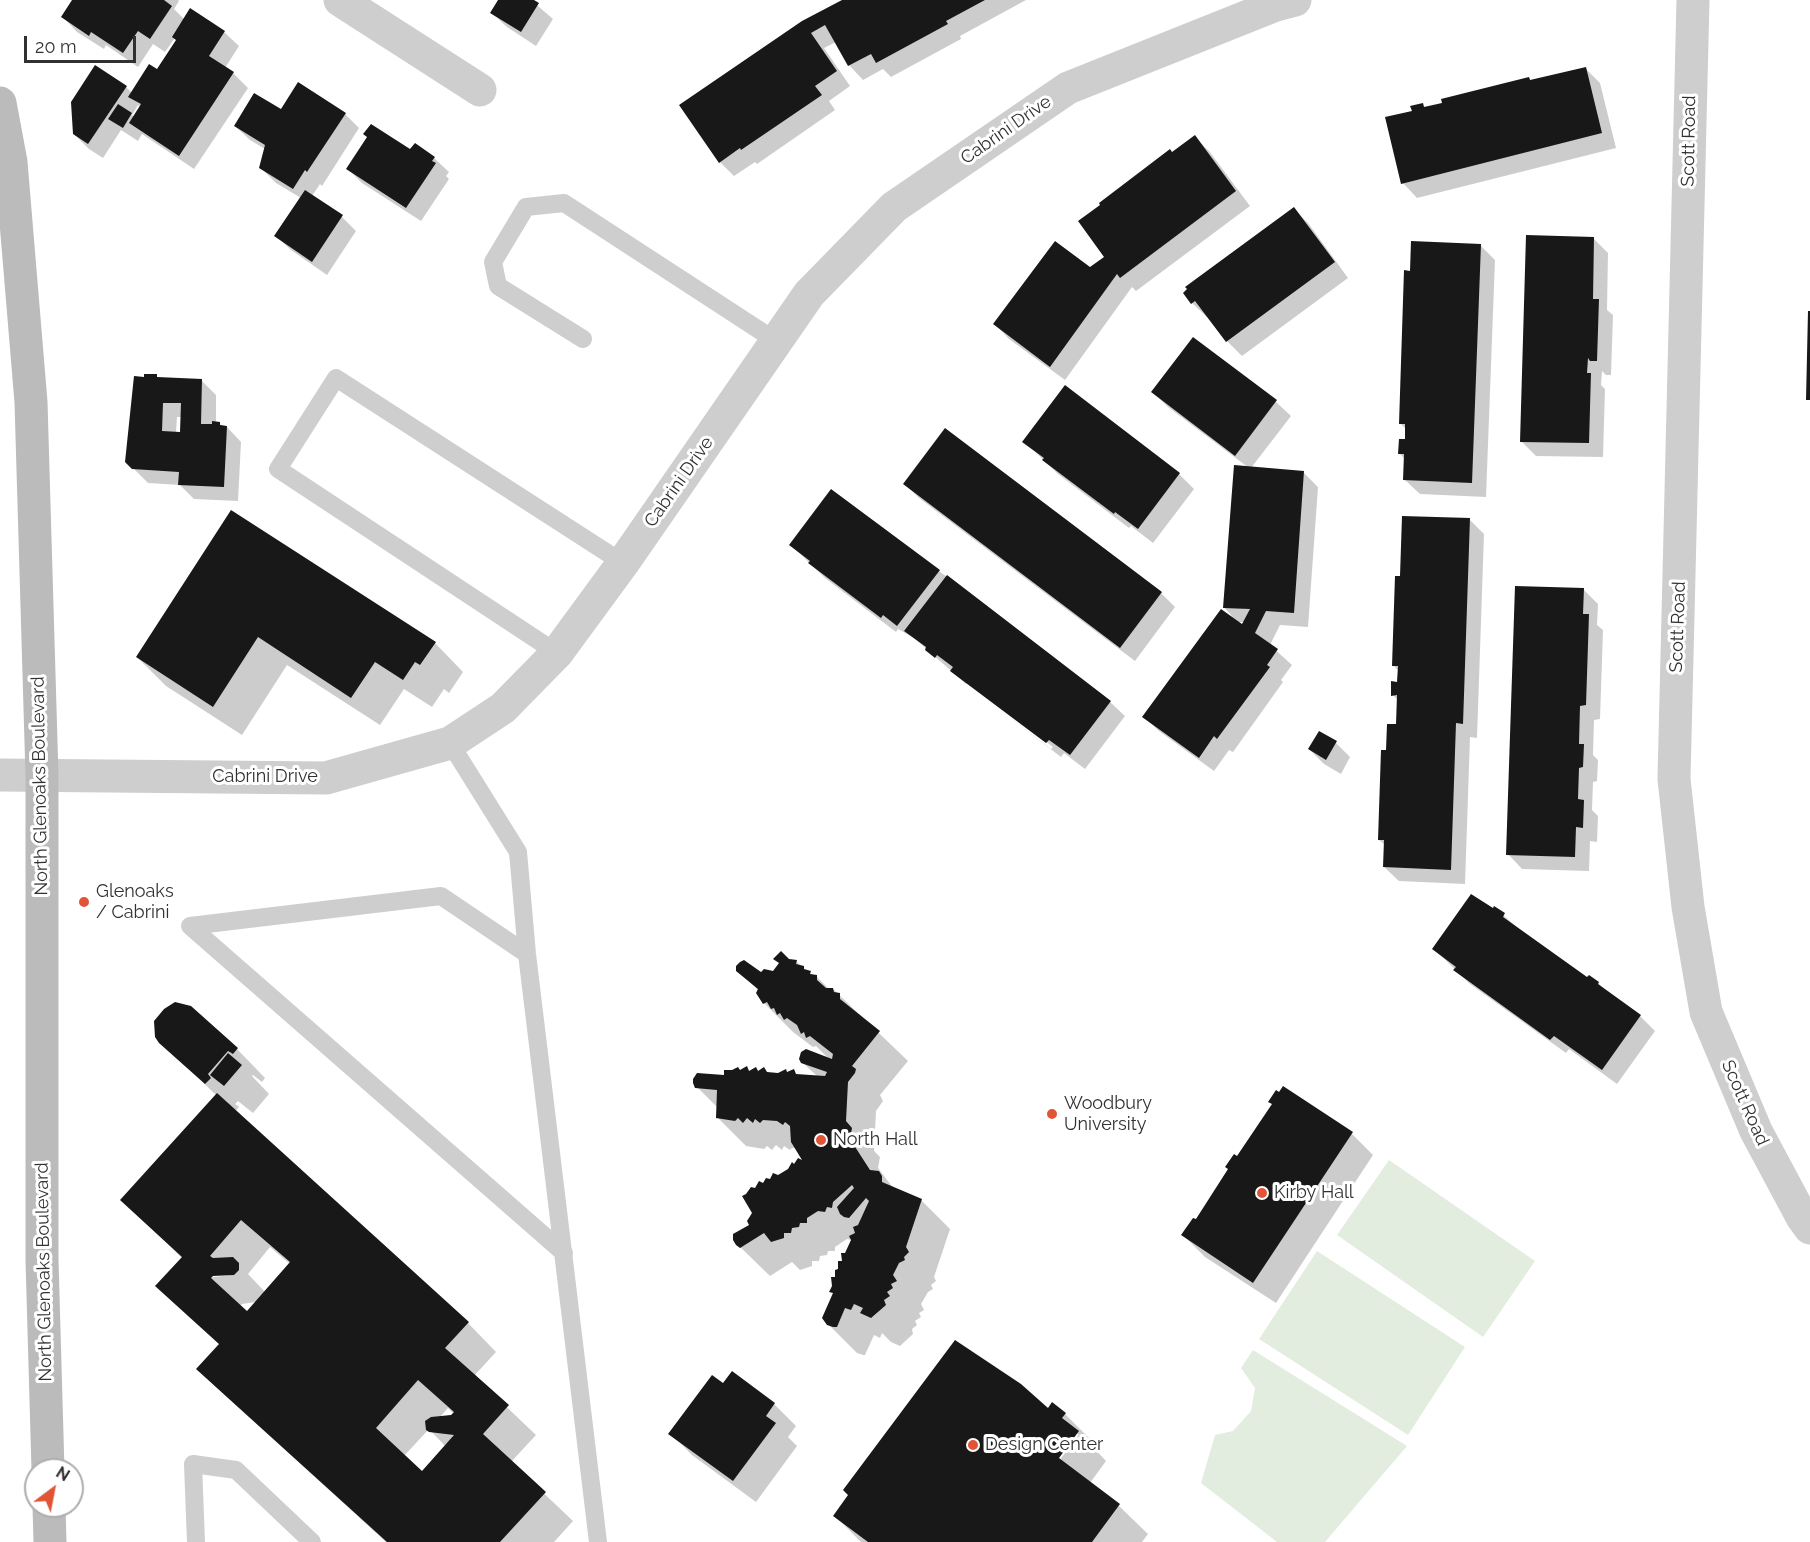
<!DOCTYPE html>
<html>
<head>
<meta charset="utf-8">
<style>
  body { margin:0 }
  #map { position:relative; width:1810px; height:1542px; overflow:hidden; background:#fff; font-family:Raleway,sans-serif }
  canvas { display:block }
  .north { position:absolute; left:24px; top:1458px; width:60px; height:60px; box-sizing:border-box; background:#fff; border:2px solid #adadad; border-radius:50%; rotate:32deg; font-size:16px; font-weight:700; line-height:24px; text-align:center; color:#313131 }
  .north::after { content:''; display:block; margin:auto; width:21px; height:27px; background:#e25438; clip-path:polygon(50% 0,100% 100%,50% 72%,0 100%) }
  .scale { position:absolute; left:24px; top:36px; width:112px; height:27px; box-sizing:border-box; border:3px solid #313131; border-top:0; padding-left:8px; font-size:18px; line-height:21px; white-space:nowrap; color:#313131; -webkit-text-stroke:4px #fff; paint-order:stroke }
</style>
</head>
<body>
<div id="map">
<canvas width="1810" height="1542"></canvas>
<div class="north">N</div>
<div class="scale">20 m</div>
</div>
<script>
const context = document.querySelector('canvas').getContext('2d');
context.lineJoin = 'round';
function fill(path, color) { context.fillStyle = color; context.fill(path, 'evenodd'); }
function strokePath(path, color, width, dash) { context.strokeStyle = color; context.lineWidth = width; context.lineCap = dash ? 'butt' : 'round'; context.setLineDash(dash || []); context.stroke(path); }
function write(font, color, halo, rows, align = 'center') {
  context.font = font + ' Raleway,sans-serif'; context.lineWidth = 6; context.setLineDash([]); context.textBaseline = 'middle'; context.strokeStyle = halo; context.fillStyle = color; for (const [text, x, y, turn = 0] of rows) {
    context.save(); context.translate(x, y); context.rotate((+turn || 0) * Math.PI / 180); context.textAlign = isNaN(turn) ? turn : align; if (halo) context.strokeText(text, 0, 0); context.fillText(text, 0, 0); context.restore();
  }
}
fill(new Path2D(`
  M1389,1160l146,101 -52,76 -146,-102z
  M1317,1251l148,96 -57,88 -149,-96z
  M1253,1350l154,96 -82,96h-48l-76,-59 14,-48 18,-4 18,-20 4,-23 -14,-20z`), '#e3eddf');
fill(new Path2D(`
  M74,0h104l1,1 -5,8 11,11 39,12 15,14 -14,22 8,5 15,15 -54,81 -52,-35 -4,7 -17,-11 -18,28 -14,-9 -15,-15 52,-47 6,6 26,-22 19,-30 -2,-3 -10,14 -12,-8 -15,23 -32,-22 -2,4 -27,-17 -14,-15zM138,105l3,2 -7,10 -2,-2z
  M500,0h31l22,19 -17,27 -29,-19 -15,-14z
  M844,0h182l-66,36 1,3 -70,38 -8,-8 -20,11 -14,-15 -13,-23 -12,6 26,38 -21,15 6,9 -78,54 -2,-2 -21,14 -14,-14 -39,-56z
  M1585,68l15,15 16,65 -199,50 -14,-15 11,-71 8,-7 4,3 103,-30 3,4z
  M282,111l63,3 14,14 -37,58 -2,-2 -8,12 30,21 14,14 -29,44 -36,-25 -15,-14 25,-38 -25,-15 -15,-15 4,-19 -15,-9 -15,-14z
  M1194,137l15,14 41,55 -114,85 -4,-4 -67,93 -56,-41 -14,-15 95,-55 16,-12z
  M411,151l23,7 15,14 -3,4 3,3 -28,42 -59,-38 -14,-14z
  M1294,209l14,14 40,55 -106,78 -15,-15 -19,-25 -1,1 -15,-14z
  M1594,239l14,14 -1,57 6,5 -2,60h-5l-4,-4 -1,14 4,4 -2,68 -67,-1 -15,-15z
  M1480,245l15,15 -9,237 -66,-3 -15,-14 1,-20 -7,-7 7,-12 1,-11 -7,-7 11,-150z
  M1193,339l83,63 15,14 -40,52 52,4 15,15 -10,140 -28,-2 -10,20 22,20 -11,15 2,2 -50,70 -4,-2 -15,21 -55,-40 -15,-14 98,-91 2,-4h-7l-13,-15 25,-139 -81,-61 -15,-15z
  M156,376l3,3 43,2 14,14v28l11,4 14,15 -3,59 -44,-2 -14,-14 -32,-2 -22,-22 20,-83zM177,417h5v17l-6,-1z
  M1065,388l114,86 15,15 -41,54 -22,-17 -2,2 -71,-54 -34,-33z
  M905,484l256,109 14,14 -40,54 -216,-163z
  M231,512l204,131 28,29 -14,21 -5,-4 -12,18 -28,-18 -24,36 -93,-60 -45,70 -76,-49 -29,-29z
  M1470,520l14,14 -7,204 -7,-1 -5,147 -66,-3 -15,-14 1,-22 -6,-5 8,-88 10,-26 1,-26 -5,-5 6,-12v-12l-6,-6 8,-87z
  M791,545l148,26 171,131 15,14 -40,53 -21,-16 -3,4 -94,-72 84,64 2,-2 -85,-65 -2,2 -52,-46 -16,-9 -2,3 -71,-54z
  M1583,589l15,15 -1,21 6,5 -3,89 -6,1 -1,35 5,5 -1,21 -4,1 -1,28 6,6 -1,26 -7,-1 -1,30 -67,-2 -14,-15z
  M1336,743l14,14 -9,17 -17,-10 -15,-15z
  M1495,908l24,21 68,50 11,4 11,11 31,22 15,15 -38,53 -48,-35 -3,4 -96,-69 -36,-35z
  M789,960l7,1 11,11 9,4 13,13h4l75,72 -28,34 3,6 -7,10 -2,40 6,6 -2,11 16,21 27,11 29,29 -16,48 2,4 -5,4 2,4 -5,3 -7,12 3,6 -5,3 2,4 -6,4 2,4 -5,4 1,5 -13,12 -9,-4 -9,-9 -2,5 -6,-3 -9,20h-2l-6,-2 -29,-29 6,-30 -3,-2 22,-52 -6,-1 -12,8v4h-7l-1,4 -7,1 -1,5h-7v5l-12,4 -8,-8 -22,14 -33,-32 14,-19 5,-35 22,-13 28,-12 -9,-17h-5l-2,2 -6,-4 -2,4 -6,-5 -4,5 -5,-4 -3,3 -18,-3 -29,-29 1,-9 -21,-21 50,-19 3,4 6,-3 3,3 5,-3 5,5h19l5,-3 5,5 20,1 -16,-15 27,-3 -13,-13 -3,1 -20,-15 -29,-29 -5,-12 -21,-20 35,2z
  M161,1042l76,7 28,29 -3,4 -9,-7 -1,1 17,18 -16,19 -15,-12 -3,3 4,3 -4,5 233,211 28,29 -22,24 62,59 -25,27 62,59 -19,21h-168l-159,-145 -29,-28 22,-24 -63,-59 25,-28 -60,-58 95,-104zM270,1247l20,17 -25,28 -17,-18zM229,1273l2,2 -25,3 -1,-3zM256,1302l-9,11 -7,-7 2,-2zM448,1408l6,6 -3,3 -12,1zM429,1429l17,18 -24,26 -18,-17z
  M1352,1134l21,21 -97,148 -71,-46 -22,-22 13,-14 41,-63z
  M723,1386l51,18 22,22 -8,11 9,9 -41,56 -64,-47 -22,-22z
  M1049,1410l16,4 28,28 -2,3 15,16 -16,22 29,23 29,28 -6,8h-281l-26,-26zM1075,1434h4l-23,31 -3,-2z`), '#0003');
fill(new Path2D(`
  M72,0h92l8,6 -22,33 -12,-8 -15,22 -32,-21 -2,4 -28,-19z
  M498,0h36l5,3 -18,29 -31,-19z
  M842,0h143l-39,21 2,3 -72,39 -5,-9 -23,12 -23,-41 -14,8 26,38 -22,15 7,9 -81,55 -1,-2 -21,15 -40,-58 123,-84z
  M190,8l35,23 -16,25 25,16 -55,84 -50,-33 12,-19 -13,-7 21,-33 8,5 19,-29 -4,-3z
  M95,65l32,21 -39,58 -15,-10 -2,-32z
  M1586,67l16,66 -201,51 -16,-67 27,-6 -2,-5 13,-3 1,4 18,-4 -1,-4 88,-22 1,3z
  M298,82l48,31 -39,59 -2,-2 -12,19 -34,-21 6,-23 -31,-19 20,-33 27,16z
  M118,104l14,9 -9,15 -15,-9z
  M371,124l39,25 5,-6 20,14 -3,4 4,2 -30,45 -60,-39 21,-32 -4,-3z
  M1195,135l41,56 -116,87 -3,-4 -67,93 -57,-43 62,-83 35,26 14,-10 -26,-36 22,-16 -1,-2 71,-54 2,3z
  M305,190l38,25 -31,47 -38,-26z
  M1294,207l41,55 -109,80 -31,-41 -4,3 -8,-11 4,-4 -2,-2z
  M1526,235l68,2 -1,62h6l-2,62h-7l-2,-3 -1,15h4l-2,70 -69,-1z
  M1411,241l70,3 -9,239 -69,-3 1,-26h-6l1,-15h6v-15h-6l5,-154 6,1z
  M1808,311h2v89h-4z
  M1193,337l84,63 -42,56 -84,-64z
  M144,374h13v3l45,2 -1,45h11v-3l8,1v3l7,1 -3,61 -46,-2 1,-13 -47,-3 -7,-7 9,-86 10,1zM163,403h18l-1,29 -18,-1z
  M1065,385l115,88 -42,56 -23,-17 -1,2 -72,-54 2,-2 -22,-16z
  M945,428l217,164 -42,56 -217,-164z
  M1234,465l70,6 -10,142 -28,-2 -11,22 23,16 -11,16 3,2 -53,72 -3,-3 -15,22 -57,-41 79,-108 21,15 8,-15 -27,-1z
  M831,489l109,81 -43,56 -14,-11 -2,3 -73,-55 2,-2 -21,-16z
  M231,510l205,132 -16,23 -5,-3 -12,18 -28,-18 -24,36 -93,-61 -45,70 -77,-50z
  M1402,516l68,2 -7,206 -7,-1 -5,147 -68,-3 1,-27h-6l3,-90h5l1,-26h9l1,-29 -6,1v-15l6,1 1,-16h-6l3,-90h5z
  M947,575l164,126 -41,54 -21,-15 -3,3 -96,-72 3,-4 -16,-12 -2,3 -10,-8 1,-3 -22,-16z
  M1515,586l69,2 -1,26h6l-3,91 -6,1 -1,38h5l-1,23 -4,1 -1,31 6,1 -1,28 -7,-1 -1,30 -69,-2z
  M1319,731l18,10 -11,19 -18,-11z
  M1471,894l22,14 1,-2 11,7 -2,4 84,60 2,-2 10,7 -1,2 43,31 -39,55 -48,-34 -4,4 -97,-70 3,-3 -24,-18z
  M781,951l8,8 8,1 -1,4 8,2v3l7,2 -1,3 7,1v5l9,8h7l1,4 6,1v6l40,32 -28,35 4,3 -1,4 -7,9 -2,39 6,7 -2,11 20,31 9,1 3,5v6l40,17 -16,48 3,5 -5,5 1,3 -6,3 -6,12 4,6 -6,3 2,4 -6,4 3,4 -6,4 2,5 -15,13 -11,-5 3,-5 -9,-4 -3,6 -6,-2 -8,19h-4l-6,-2 -5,-7 11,-25 -4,-1 3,-6 -1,-9h4v-7l3,-1v-8h4l-1,-8h4l6,-13 -2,-4 6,-3 -2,-6 5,-2 11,-24 -3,-3 -17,20 -5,-1 -4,-3 -3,-7 17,-19 -2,-3 -19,17 -1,6 -5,-1 -2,5 -7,-1 -11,7v5h-7l-1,4 -7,1 -1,5h-7v5l-13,4 -7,-9 -24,15 -4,-3 -3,-5v-6l16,-9 -2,-4 5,-8 -10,-17 4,-2 5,-7 4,1 4,-7 4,2 3,-5 4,1 3,-6 5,2 10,-6 4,-7 2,2 4,-6 4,2 -11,-18 -1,-16 -5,-4 -2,3 -6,-4 -14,-1 -3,3 -5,-4 -2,4 -6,-5 -4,5 -5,-5 -3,3 -19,-3 1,-28 -22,-2 -2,-5v-4l4,-6 27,2v-5h8l6,-3 2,3 7,-4 2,5 7,-4 2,4 6,-4 3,5 11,1 8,-4 1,3 7,-3 2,5 29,2 2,-4 -26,-9 -2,-4 2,-7 5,-3 26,10 1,-5 -23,-18 -4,2 -2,-6 -3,2 -4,-9 -10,-7 -3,2 -4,-7 -3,2 -3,-7 -3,1 -4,-7 -4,2 -7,-11 2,-4 -22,-18v-5l4,-4 4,-2 17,12 3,-3 9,2 6,-8 -6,-4z
  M175,1002l16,4 47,42 -5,6 -5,-3 -20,23 3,4 -6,6 -46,-41 -4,-6 -1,-16 10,-12z
  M228,1053l14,12 -18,21 -14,-11z
  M1283,1086l70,46 -100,151 -72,-48 12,-17 3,1 32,-50 -3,-2 9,-13 3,2 35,-52 -4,-2 8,-12 3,2z
  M217,1093l252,229 -24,26 64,57 -26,29 63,58 -46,50h-113l-191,-173 23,-25 -64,-58 27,-29 -62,-57zM241,1220l49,42 -43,49 -36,-33 2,-2 21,-1 5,-5v-7l-6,-6 -20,1 -3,-2zM418,1380l36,32 -3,3 -20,2 -6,4 1,9 3,2 25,3 -32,36 -46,-43z
  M955,1340l66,44 27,24 4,-6 14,11 -4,5 17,13 -20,27 61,46 -28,38h-224l-35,-26 15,-21 -5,-5z
  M732,1371l43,32 -9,13 10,7 -43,58 -65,-47 44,-59 11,8z`), '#181818');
strokePath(new Path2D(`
  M583,339l-85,-53 -5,-24 33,-55 38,-4 212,138
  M557,653l-279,-184 58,-91 287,185
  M450,743l68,109 9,102 71,588
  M527,954l-86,-58 -251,30 374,327
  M196,1542l-3,-78 43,6 76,72`), '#cecece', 18);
strokePath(new Path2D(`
  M340,0l140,90
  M1693,0l-19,779 14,128 18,105 50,119 46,86 8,11
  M0,775l326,3 124,-35 53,-35 54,-55 66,-90 186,-269 85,-87 174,-119 208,-83 19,-5`), '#cecece', 33);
strokePath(new Path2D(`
  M0,103l11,59 20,240 11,374v484l6,210
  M49,1506l1,36`), '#bbb', 33);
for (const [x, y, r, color] of [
  [84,902,6,"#e25438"],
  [1052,1114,6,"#e25438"],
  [821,1140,6,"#e25438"],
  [1262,1193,6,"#e25438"],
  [973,1445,6,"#e25438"]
]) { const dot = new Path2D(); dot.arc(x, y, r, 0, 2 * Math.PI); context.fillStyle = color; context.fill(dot); strokePath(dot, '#fff', 2); }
write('18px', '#313131', '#fff', [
  ["Cabrini Drive",1006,130,-35],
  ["Scott Road",1689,141,-89],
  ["Cabrini Drive",679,482,-55],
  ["Scott Road",1678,627,-88],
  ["Cabrini Drive",265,777],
  ["North Glenoaks Boulevard",40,786,-91],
  ["Scott Road",1745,1103,66],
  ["North Glenoaks Boulevard",44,1272,-91]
]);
write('18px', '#313131', '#fff', [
  ["Glenoaks",96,892],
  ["/ Cabrini",96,913],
  ["Woodbury",1064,1104],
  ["University",1064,1125],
  ["North Hall",833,1140],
  ["Kirby Hall",1274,1193],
  ["Design Center",985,1445]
], 'left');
</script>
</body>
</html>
